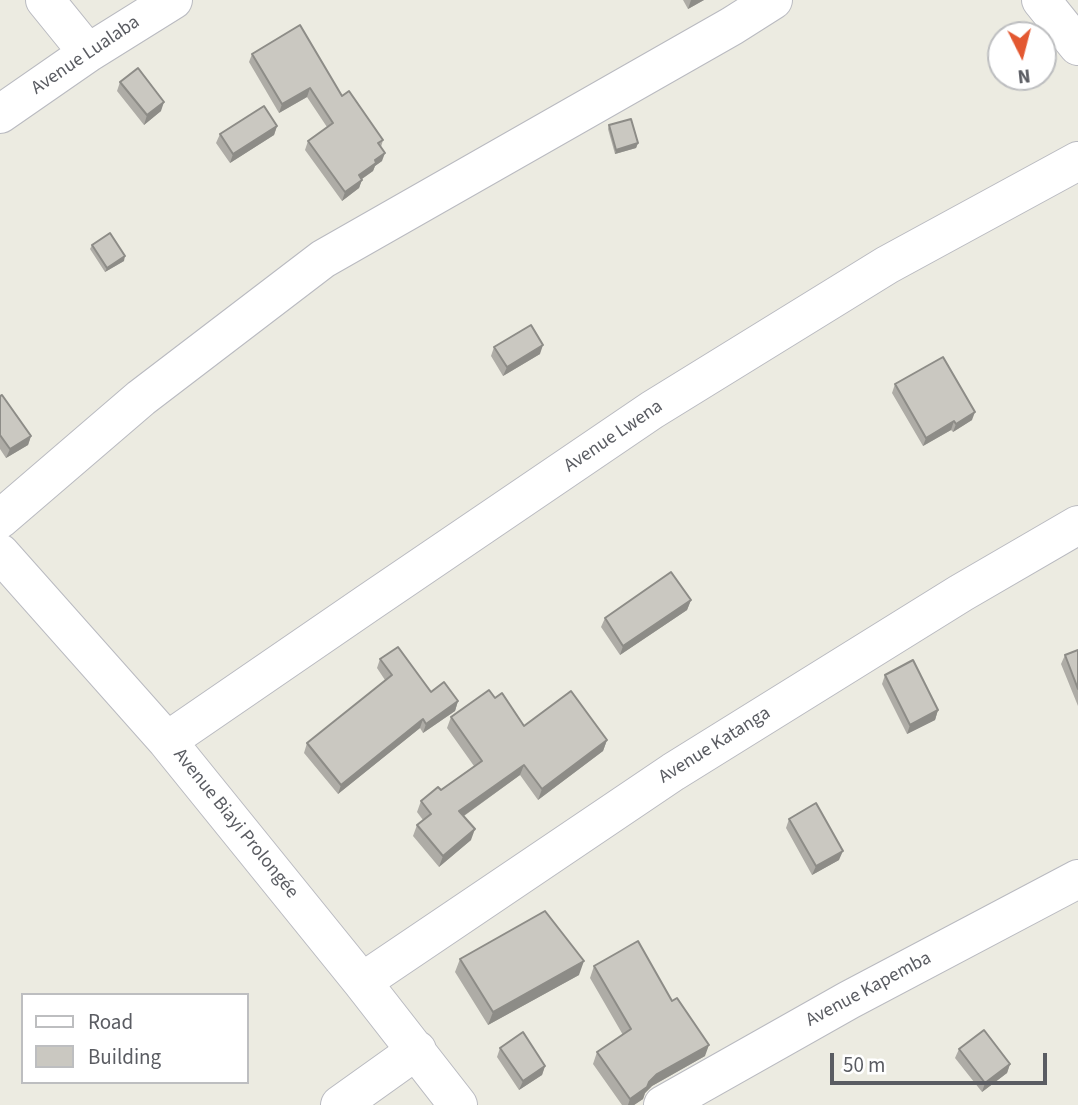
<!DOCTYPE html>
<html>
<head>
<meta charset="utf-8">
<style>
  body { margin:0 }
  #map { position:relative; width:1078px; height:1105px; overflow:hidden; background:#ecebe1; font-family:"Source Sans 3",sans-serif }
  canvas { display:block }
  .legend { position:absolute; left:21px; top:993px; width:228px; height:91px; box-sizing:border-box; background:#fff; border:2px solid #bdbec0; margin:0; padding:9px 12px; list-style:none; font-size:21px; color:#5a5c62 }
  .legend li { display:flex; align-items:center; gap:14px; height:35px }
  .legend b { width:35px; border:2px solid #bdbec0 }
  .north { position:absolute; left:987px; top:21px; width:70px; height:70px; box-sizing:border-box; background:#fff; border:2px solid #bdbec0; border-radius:50%; rotate:174deg; font-size:19px; font-weight:700; line-height:28px; text-align:center; color:#5a5c62 }
  .north::after { content:''; display:block; margin:auto; width:24px; height:32px; background:#e35831; clip-path:polygon(50% 0,100% 100%,50% 72%,0 100%) }
  .scale { position:absolute; left:830px; top:1053px; width:217px; height:32px; box-sizing:border-box; border:4px solid #5a5c62; border-top:0; padding-left:9px; font-size:21px; line-height:24px; white-space:nowrap; color:#5a5c62; -webkit-text-stroke:5px #fff; paint-order:stroke }
</style>
</head>
<body>
<div id="map">
<canvas width="1078" height="1105"></canvas>
<ul class="legend">
<li><b style="height:9px;background:#fff"></b>Road</li>
<li><b style="height:19px;background:#cac8c1"></b>Building</li>
</ul>
<div class="north">N</div>
<div class="scale">50 m</div>
</div>
<script>
const context = document.querySelector('canvas').getContext('2d');
context.lineJoin = 'round';
function strokePath(path, color, width, dash) { context.strokeStyle = color; context.lineWidth = width; context.lineCap = dash ? 'butt' : 'round'; context.setLineDash(dash || []); context.stroke(path); }
function fill(path, color) { context.fillStyle = color; context.fill(path, 'evenodd'); }
function write(font, color, halo, rows, align = 'center') {
  context.font = font + ' "Source Sans 3",sans-serif'; context.lineWidth = 6; context.setLineDash([]); context.textBaseline = 'middle'; context.strokeStyle = halo; context.fillStyle = color; for (const [text, x, y, turn = 0] of rows) {
    context.save(); context.translate(x, y); context.rotate((+turn || 0) * Math.PI / 180); context.textAlign = isNaN(turn) ? turn : align; if (halo) context.strokeText(text, 0, 0); context.fillText(text, 0, 0); context.restore();
  }
}
const minor = new Path2D(`
  M45,0l43,53
  M1041,0l37,46
  M0,114l88,-61 85,-53
  M0,519l141,-121 182,-139 409,-233 41,-26
  M0,553l167,188 195,241 96,123
  M167,741l201,-138 284,-193 235,-145 191,-104
  M362,982l311,-210 288,-179 117,-68
  M340,1105l77,-55
  M663,1105l186,-105 229,-121`);
strokePath(minor, '#b9bac0', 40);
strokePath(minor, '#fff', 38);
fill(new Path2D(`
  M683,0h21l-16,9z
  M252,54l90,42 41,44 -2,7 1,14 -7,5 -2,5 -11,8 -3,9 -17,13 -37,-51 3,-9 19,-14 -20,-30 -28,16 -30,-51z
  M120,82l41,29 -17,14 -27,-34z
  M609,125l29,18 -2,5 -21,6 -7,-25z
  M277,126l-3,9 -44,28 -14,-20 4,-9z
  M92,245l32,16 -19,11 -15,-23z
  M494,347l46,7 -37,22 -12,-20z
  M895,384l77,36 -19,12 -2,-2 -28,16 -31,-53z
  M0,396l31,40 -3,9 -22,13 -6,-9z
  M691,600l-4,10 -67,45 -19,-28 4,-9z
  M1078,650v56l-17,-42 4,-9z
  M380,659l51,33 27,9 -3,10 -32,22 -3,-5 -82,66 -34,-41 3,-10 78,-63 -8,-12z
  M885,675l53,35 -3,10 -28,14 -25,-50z
  M495,698l29,28 83,14 -4,11 -65,49 -18,-25 -56,41 7,24 -32,27 -26,-31 4,-11 6,-5 -6,-8 4,-11 20,-11 33,-24 -27,-38 4,-11z
  M789,819l50,41 -27,15 -26,-47z
  M460,959l119,16 -91,50 -33,-53z
  M594,966l78,35 33,55 -53,30 -7,7 -2,6 -9,6h-12l-29,-41 4,-12 26,-17 -33,-57z
  M500,1048l45,18 -3,9 -23,15 -22,-33z
  M959,1049l51,15 -3,9 -25,19 -27,-34z`), '#aeaca6');
fill(new Path2D(`
  M691,0h13l-16,9z
  M310,88l-3,9 -28,16 3,-9z
  M164,102l-3,9 -17,14 3,-10z
  M277,126l-3,9 -44,28 3,-9z
  M638,143l-2,5 -21,6 1,-4z
  M385,153l-3,8 -7,5 -2,5 -17,12 3,-8 16,-15z
  M362,180l-3,8 -17,13 3,-9z
  M125,256l-1,5 -19,11 2,-4z
  M543,345l-3,9 -37,22 4,-9z
  M975,412l-3,8 -19,12 3,-8z
  M954,421l-3,9 -28,16 3,-8z
  M31,436l-3,9 -22,13 4,-9z
  M691,600l-4,10 -67,45 3,-9z
  M458,701l-3,10 -32,22 3,-9z
  M938,710l-3,10 -28,14 3,-9z
  M423,719l-3,9 -82,66 3,-9z
  M607,740l-4,11 -65,49 4,-11z
  M524,765l-4,10 -65,47 4,-11z
  M475,829l-4,11 -32,27 4,-11z
  M843,851l-4,9 -27,15 4,-9z
  M584,961l-5,14 -91,50 5,-13z
  M709,1045l-4,11 -53,30 -7,7 -2,6 -9,6h-6l2,-6 27,-25z
  M1010,1064l-3,9 -25,19 3,-9z
  M545,1066l-3,9 -23,15 4,-9z`), '#8d8c87');
const building = new Path2D(`
  M300,25l42,71 7,-5 34,49 -5,3 7,10 -10,7 1,3 -17,12 3,5 -17,12 -37,-51 25,-18 -23,-35 -28,16 -30,-50z
  M138,68l26,34 -17,13 -27,-33z
  M264,106l13,20 -44,28 -13,-20z
  M631,119l7,24 -22,7 -7,-25z
  M110,233l15,23 -18,12 -15,-23z
  M531,325l12,20 -36,22 -13,-20z
  M943,357l32,55 -19,12 -2,-3 -28,17 -31,-54z
  M2,395l29,41 -21,13 -10,-14v-39z
  M671,572l20,28 -68,46 -18,-28z
  M398,647l33,45 13,-10 14,19 -32,23 -3,-5 -82,66 -34,-42 85,-68 -12,-16z
  M1078,650v39l-13,-34z
  M913,660l25,50 -28,15 -25,-50z
  M489,690l6,8 7,-5 22,33 47,-35 36,49 -65,49 -18,-24 -65,46 16,18 -32,27 -26,-31 14,-11 -10,-13 17,-14 3,3 41,-29 -31,-44z
  M816,803l27,48 -27,15 -27,-47z
  M545,911l39,50 -91,51 -33,-53z
  M638,941l34,60 5,-3 32,47 -52,29 -8,8 -2,5 -17,12 -33,-47 34,-23 -37,-63z
  M984,1030l26,34 -25,19 -26,-34z
  M523,1032l22,34 -22,15 -23,-33z`);
fill(building, '#cac8c1');
strokePath(building, '#8d8c87', 2);
write('19px', '#5a5c62', '#fff', [
  ["Avenue Lualaba",86,56,-34],
  ["Avenue Lwena",614,437,-34],
  ["Avenue Katanga",715,746,-32],
  ["Avenue Biayi Prolongée",235,824,51],
  ["Avenue Kapemba",869,990,-28]
]);
</script>
</body>
</html>
